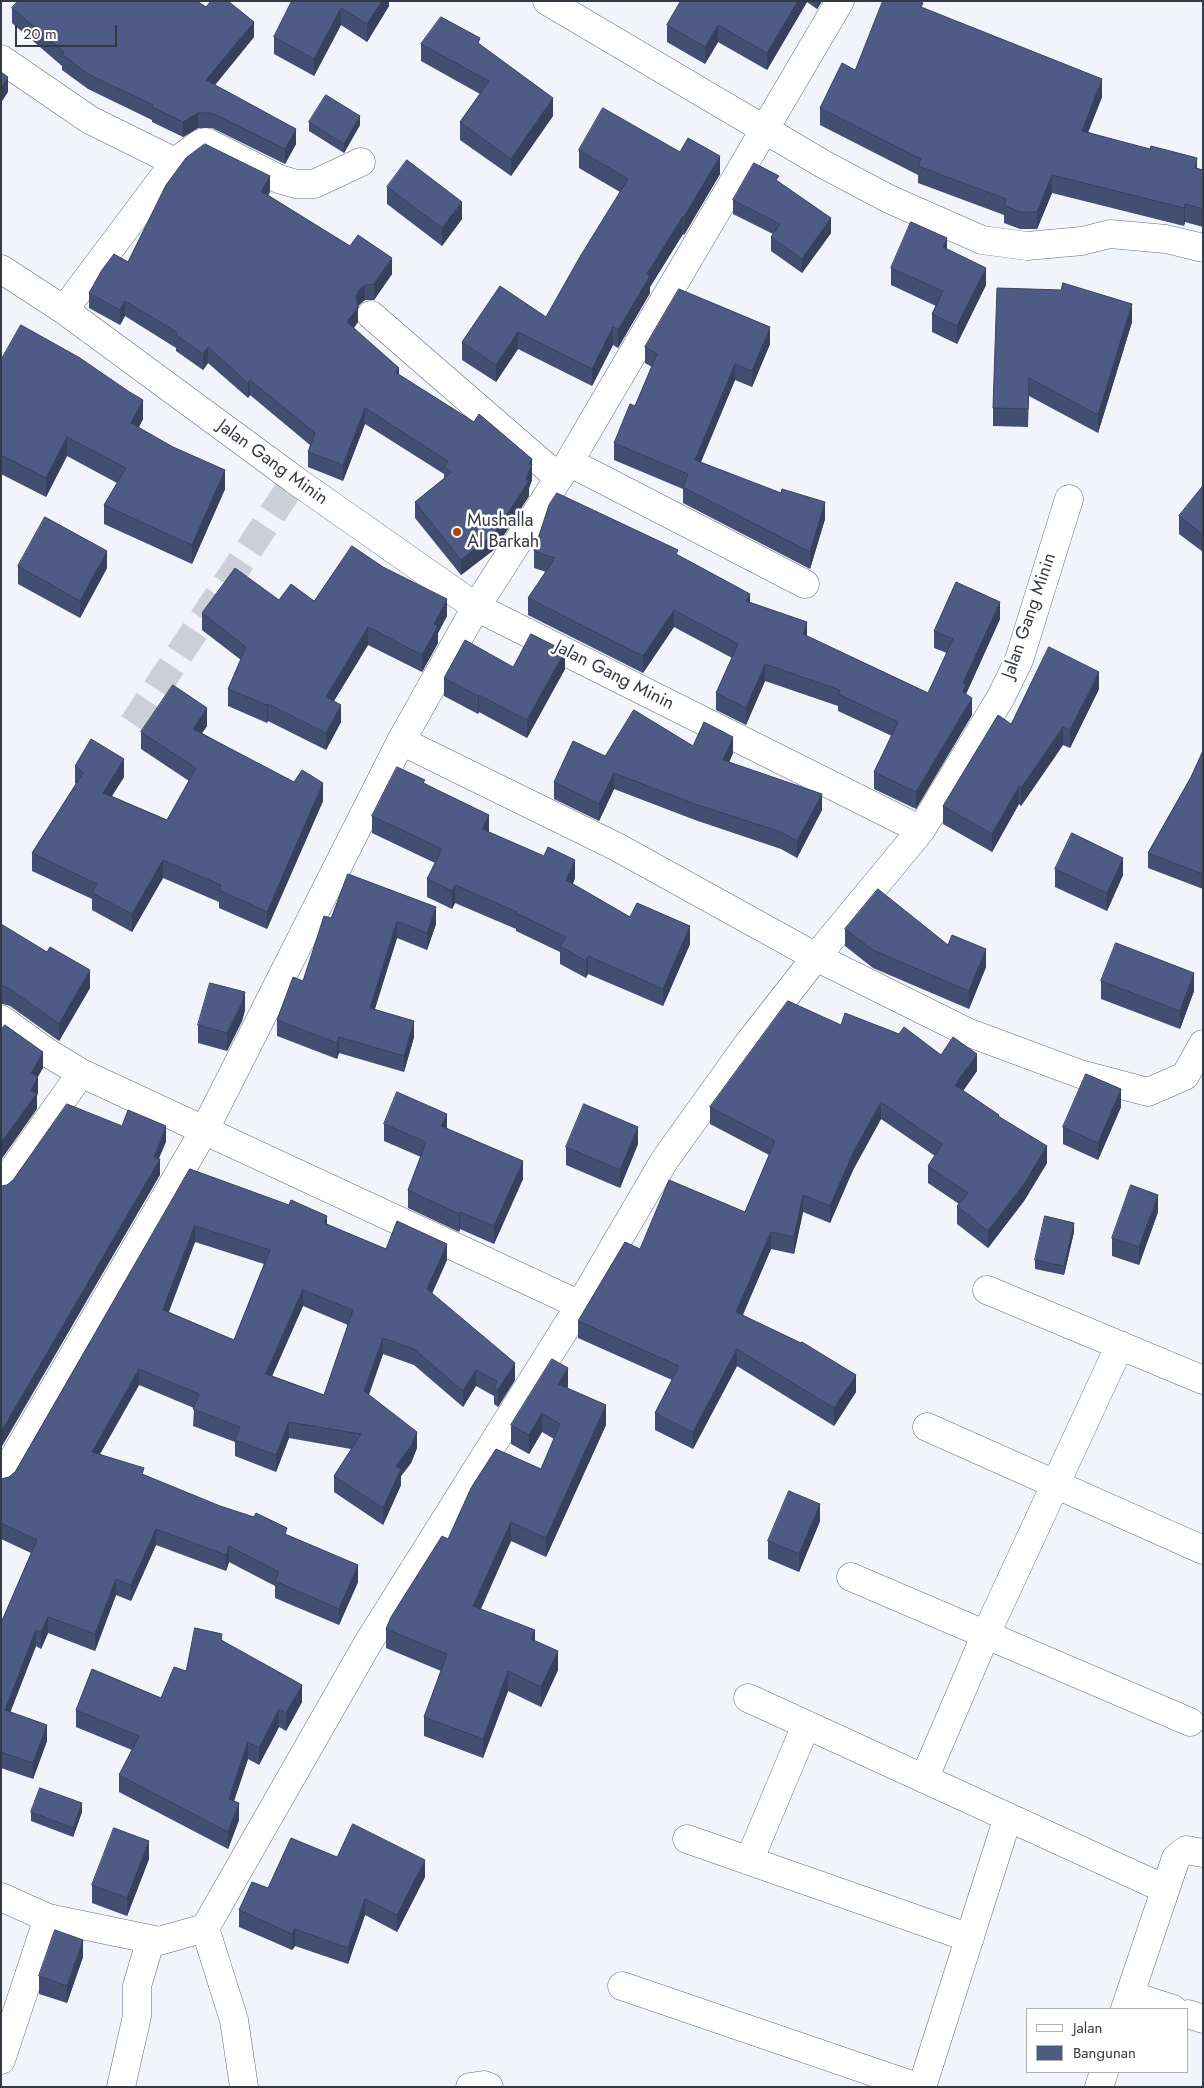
<!DOCTYPE html>
<html>
<head>
<meta charset="utf-8">
<style>
  body { margin:0 }
  #map { position:relative; width:1204px; height:2088px; overflow:hidden; background:#f1f4fb; font-family:Jost,sans-serif }
  canvas { display:block }
  .frame { position:absolute; inset:0; border:2px solid #343946; pointer-events:none }
  .legend { position:absolute; left:1026px; top:2008px; width:162px; height:65px; box-sizing:border-box; background:#fff; border:1px solid #aeb0b5; margin:0; padding:6px 9px; list-style:none; font-size:15px; color:#343946 }
  .legend li { display:flex; align-items:center; gap:10px; height:25px }
  .legend b { width:25px; border:1px solid #aeb0b5 }
  .scale { position:absolute; left:15px; top:25px; width:102px; height:22px; box-sizing:border-box; border:2px solid #343946; border-top:0; padding-left:6px; font-size:15px; line-height:18px; white-space:nowrap; color:#343946; -webkit-text-stroke:4px #fff; paint-order:stroke }
</style>
</head>
<body>
<div id="map">
<canvas width="1204" height="2088"></canvas>
<div class="frame"></div>
<ul class="legend">
<li><b style="height:6px;background:#fff"></b>Jalan</li>
<li><b style="height:14px;background:#4e5c85"></b>Bangunan</li>
</ul>
<div class="scale">20 m</div>
</div>
<script>
const context = document.querySelector('canvas').getContext('2d');
context.lineJoin = 'round';
function strokePath(path, color, width, dash) { context.strokeStyle = color; context.lineWidth = width; context.lineCap = dash ? 'butt' : 'round'; context.setLineDash(dash || []); context.stroke(path); }
function fill(path, color) { context.fillStyle = color; context.fill(path, 'evenodd'); }
function write(font, color, halo, rows, align = 'center') {
  context.font = font + ' Jost,sans-serif'; context.lineWidth = 5; context.setLineDash([]); context.textBaseline = 'middle'; context.strokeStyle = halo; context.fillStyle = color; for (const [text, x, y, turn = 0] of rows) {
    context.save(); context.translate(x, y); context.rotate((+turn || 0) * Math.PI / 180); context.textAlign = isNaN(turn) ? turn : align; if (halo) context.strokeText(text, 0, 0); context.fillText(text, 0, 0); context.restore();
  }
}
strokePath(new Path2D(`
  M133,724l162,-244`), '#cbcfd7', 28, [28, 14]);
const street = new Path2D(`
  M547,1l276,163 66,35 93,41 45,6 55,-5 28,-7 56,5 37,9
  M1,59l89,61 85,42 26,-19 5,-1 73,37 17,5h18l47,-22
  M1,269l63,41 231,170 181,127 445,223
  M64,310l111,-148
  M371,315l188,163
  M569,462l236,122
  M401,741l216,106 199,110 151,75 113,42 68,18 37,-16 18,-32
  M1,1019l47,34 33,20 499,232
  M1,1187l80,-114
  M987,1290l216,90
  M927,1427l276,123
  M1,1480l204,-351 196,-388 75,-134 93,-145 271,-461
  M851,1577l339,145
  M748,1698l417,191
  M924,1779l62,-145 134,-289
  M687,1839l283,99
  M749,1861l57,-136
  M1,1897l47,21 111,23 46,-13 163,-285 212,-338 84,-144 84,-117 68,-87 105,-127 80,-133 18,-37 50,-161
  M205,1928l29,92 10,67
  M622,1986l295,101
  M1130,1995l43,14
  M1125,2009l51,-151 10,-8 17,3
  M1188,2014l15,5
  M1,2060l47,-142
  M121,2087l16,-71v-30l14,-47
  M470,2087l14,-2 5,2
  M922,2087l86,-270
  M1099,2087l5,-15`);
strokePath(street, '#616b89', 29);
strokePath(street, '#fff', 28);
fill(new Path2D(`
  M292,1h97v5l-22,36 -26,-17 -27,51 -40,-22v-17z
  M681,1h141l-5,8 -10,-7 -40,68 -49,-28 -13,22 -38,-22v-17z
  M12,8l242,29 -39,48 81,59 -11,20 -73,-36h-14l-15,9 -31,-15v-2l-64,-31 -26,-19v-4l-50,-43z
  M923,8l179,89 -14,35 115,38v57l-18,-5 -1,4 -132,-33 -15,36h-17l-16,-6v-8l-86,-32v-8l-98,-50v-17l35,-38z
  M421,44h59l73,72 -42,60 -51,-36v-18l20,-28 -59,-33z
  M309,122l51,3 -16,28 -35,-22z
  M579,150l101,2 40,22 -36,61 -1,-1 -33,53v6l-32,55 -5,-3 -21,41 -74,-37 -22,33 -34,-22v-18l84,-25 74,-125 -41,-24z
  M779,182l52,51 -29,40 -31,-22v-14l2,-3 -40,-20v-14z
  M387,187l75,32 -20,27 -55,-42z
  M270,192l-2,3 124,79 -18,26h-9l-6,5 -1,3v14l-4,6 45,47 133,84v21l-3,8v8l-34,53 -34,26 -46,-57v-16l29,-23v-5l-79,-50 -22,57 -35,-14v-15l2,-7 -60,-50 -2,3 -40,-35 -5,7 -27,-19v-3l-51,-32 -5,9 -31,-17v-15l39,-31z
  M947,249l39,36 -29,59 -25,-12v-18l4,-8 -45,-21v-17z
  M1061,290l71,32 -34,111 -69,-37 -1,31 -35,-1v-18z
  M770,344l-18,43 -17,-7 -34,82 124,57 -15,50 -127,-66v-14l-69,-29v-17l21,-37 17,-39 -7,-4v-16z
  M1,360l142,59 -4,8 86,62 -33,75 -88,-40v-19l13,-22 -50,-27 -21,41 -45,-23z
  M1203,486v66l-24,-18v-18z
  M534,551l144,5 72,46 57,34 121,57 19,-40 -13,-5v-17l66,-12 -34,75 6,21 -56,94 -42,-20v-17l18,-36 -54,-25v-5l-73,-25 -19,44 -30,-15v-17l16,-35 -58,-31 -31,46 -115,-58v-17l18,-26 -12,-4z
  M18,566l89,2 -27,50 -62,-34z
  M279,600l35,1 133,15 -9,17v10l-16,29 -54,-27 -34,56 7,21 -15,28 -58,-29 -1,2 -39,-17v-17l13,-29 -39,-30v-17z
  M513,667l52,2 -38,69 -48,-26 -1,2 -34,-18v-18z
  M1099,689l-29,59 -7,-3 -42,61 -2,-2 -27,48 -49,-28v-18z
  M207,726l-5,7 121,68 -56,128 -48,-21v-6l-56,-24 -31,54 -40,-22v-11l-60,-28v-18l44,-69 -1,-1v-17l49,11 -12,19 55,24 22,-39 -48,-32v-17z
  M693,746l40,7 -4,9 93,48 -25,48 -16,-9 -86,-29 -81,-31 -15,32 -45,-22v-17l51,-26z
  M1203,751v138l-55,-21v-15l43,-76z
  M425,783l64,49 86,46 -2,6 57,33 60,27 -27,62 -75,-32 -2,4 -26,-14v-12l-44,-21v-2l-61,-26 -3,6 -25,-12v-18l8,-16 -63,-30v-17z
  M1055,869l68,6 -16,36 -52,-24z
  M331,918l105,6 -9,26 -30,-12 -22,71 39,28 -10,35 -65,-19 -2,6 -60,-23v-16l26,-39z
  M1,924l89,64 -31,53 -49,-35 -7,-2h-2z
  M845,929l103,16 38,22 -17,42 -96,-41 -28,-22z
  M1101,981l93,10 -14,38 -79,-30z
  M245,1010l-3,11 -15,30 -29,-8v-18z
  M841,1025l100,30 36,16 -14,20 36,26 48,46 -23,38 -36,47 -31,-24v-18l2,-2 -31,-21v-17l7,-10 -54,-37 -28,51 -23,53 -27,-11 -9,42 -23,-5 -28,66 113,77 -22,34 -97,-60 -44,83 -38,-19v-17l17,-33 -94,-42v-17l62,-72 105,-37 24,-57 -59,-31v-17z
  M1121,1107l-23,53 -35,-16v-17z
  M384,1124l63,4 76,51 -29,65 -34,-15 -1,3 -51,-24v-18l13,-33 -37,-16z
  M638,1144l-18,44 -54,-23v-18z
  M190,1169l196,80 61,11 -15,33 83,87 -17,27 -4,-3v-8l-18,-10 -13,21 -49,-42 -31,-11 -14,41 48,53 -6,15 -10,13v9l-18,40 -49,-33v-16l17,-27 -62,-11 -13,34 -41,-16v-14l-42,-16 1,-18 -55,-23 -39,69 44,21 143,60 71,47 -19,43 -64,-27v-12l-46,-24 -3,9 -70,-26 -25,56 -15,-6 -21,56 -47,-18 -7,16 -5,-3 -26,66 37,29 -14,38 -32,-11v-145l30,-70 -30,-14v-60l8,-2 6,-5zM195,1242l69,22 -30,76 -65,-28zM303,1306l45,19 -24,70 -52,-19z
  M1158,1212l-19,53 -27,-9v-18z
  M1074,1232l-10,43 -29,-6v-9z
  M568,1387l-1,1 39,37 -60,132 -35,-16 -30,68 54,32 23,29 -17,37 -33,-16 -25,67 -59,-22v-19l17,-46 -55,-23v-19l62,-90 93,-70 13,-30 -12,-7 -13,22 -18,-10v-19z
  M820,1521l-21,51 -31,-13v-18z
  M222,1640l80,62 -16,29 -7,-4 -20,38 -11,-6 -14,42 5,19 -11,29 -109,-57v-17l13,-25 -56,-23v-17l85,-12 25,-27z
  M31,1812h51l-9,25 -42,-16z
  M337,1857l88,20 -28,55 -32,-17 -17,49 -53,-18 -3,4 -53,-23v-17l29,-22z
  M149,1859l-22,57 -35,-13v-18z
  M83,1957l-16,46 -28,-9v-18z`), '#434f72');
fill(new Path2D(`
  M382,1h7v5l-22,36v-18z
  M798,1h9v1l-40,68v-17z
  M817,1h5l-5,8z
  M341,8v17l-27,51v-17z
  M254,22v15l-48,59v-16z
  M718,25v17l-13,22v-17z
  M8,77v15l-7,11v-15z
  M1102,79v18l-20,51v-17z
  M553,98v18l-42,60v-17z
  M198,113v15l-15,9v-15z
  M360,116v9l-16,28v-9z
  M296,129v15l-11,20v-15z
  M720,156v18l-36,61v-18z
  M1197,158v18l-2,-8z
  M1052,175v18l-15,36v-17z
  M270,176v16l-9,15v-16z
  M462,202v17l-20,27v-18z
  M1185,204v18l-1,4v-18z
  M683,216v18l-33,53v6l-32,55v-18l29,-56z
  M831,218v15l-29,40v-14z
  M947,238v18l-4,-9z
  M392,258v16l-18,26v-16z
  M986,268v17l-29,59v-18z
  M365,285v15l-6,5 -1,3v14l-11,15v-15l9,-25 3,-7z
  M125,301v15l-5,9v-15z
  M1132,304v18l-34,111v-18z
  M613,327v18l-21,41v-17z
  M770,327v17l-18,43v-16z
  M518,332v17l-22,33v-17z
  M208,347v16l-5,7v-16z
  M735,364v16l-40,96v-16z
  M399,368v15l-4,-11z
  M250,380v15l-2,3v-15z
  M143,400v19l-12,23v-19z
  M365,408v16l-22,57v-16z
  M67,437v19l-21,41v-19z
  M532,459v21l-3,8v8l-34,53 -34,26v-15l65,-81 3,-15z
  M225,470v19l-33,75v-19z
  M825,502v17l-15,50v-17z
  M107,551v17l-27,50v-17z
  M750,594v17l-4,-10z
  M447,599v17l-9,17v10l-16,29v-17l12,-31z
  M1000,602v17l-34,75 -3,15v-26z
  M674,610v17l-31,46v-17z
  M807,622v17l-4,-5z
  M368,627v18l-42,69v-17z
  M565,651v18l-38,69v-18z
  M765,664v17l-19,44v-17z
  M1099,672v17l-29,59v-18z
  M479,695v17l-1,2v-18z
  M972,698v17l-56,94v-17z
  M268,704v17l-1,2v-18z
  M341,705v17l-15,28v-17z
  M207,708v18l-14,20v-17z
  M1063,727v18l-42,61v-18z
  M733,737v16l-10,24v-17z
  M124,759v18l-21,33v-17z
  M614,773v16l-15,32v-17z
  M323,783v18l-56,128v-17z
  M1019,786v18l-27,48v-18z
  M822,794v16l-25,48v-17z
  M489,815v17l-7,-3z
  M1123,858v17l-16,36v-18z
  M163,860v18l-31,54v-18z
  M575,860v18l-9,20v-18z
  M455,885v18l-3,6v-18z
  M436,907v17l-9,26v-17z
  M397,921v17l-27,86v-16z
  M690,926v18l-27,62v-17z
  M986,949v18l-17,42v-18z
  M588,956v18l-2,4v-17z
  M90,970v18l-31,53v-17z
  M1194,973v18l-14,38v-18z
  M245,992v18l-3,11 -15,30v-18z
  M414,1021v16l-10,35v-16z
  M339,1037v16l-2,6v-16z
  M43,1052v16l-12,21v-16z
  M977,1054v17l-22,31v-17z
  M38,1076v17l-1,3v13l-36,51v-17z
  M1121,1089v18l-23,53v-17z
  M881,1102v17l-28,51 -23,53v-17l23,-53z
  M447,1114v17l-6,-5z
  M166,1126v16l-9,21 3,-4v16l-159,273v-16l153,-275z
  M638,1127v17l-18,44v-18z
  M1047,1146v17l-23,38 -36,47v-17z
  M523,1161v18l-29,65v-18z
  M803,1195v17l-9,42v-17z
  M1158,1195v17l-19,53v-18z
  M460,1212v17l-1,3v-18z
  M327,1216v16l-3,-9z
  M1074,1223v9l-10,43v-9z
  M195,1226v16l-32,84v-16z
  M771,1232v17l-35,80v-17z
  M447,1244v16l-20,45v-16z
  M303,1290v16l-37,84v-16z
  M383,1338v16l-19,54v-17z
  M737,1349v17l-44,83v-17z
  M515,1363v17l-17,27v-17z
  M568,1368v19l-10,17v-20z
  M139,1369v16l-47,83v-16z
  M476,1370v16l-13,21v-16z
  M856,1375v17l-22,34v-18z
  M606,1405v20l-60,132v-19z
  M542,1413v19l-13,22v-19z
  M289,1422v16l-13,34v-17z
  M417,1432v16l-6,15 -10,13v9l-18,40v-17l13,-42z
  M820,1504v17l-21,51v-18z
  M511,1522v19l-38,84v-19z
  M156,1529v16l-25,56v-16z
  M229,1546v16l-3,9v-16z
  M358,1565v17l-19,43v-16z
  M116,1579v16l-21,56v-17z
  M48,1617v16l-7,16v-17z
  M36,1630v16l-31,80v-16z
  M535,1630v19l-4,-10z
  M558,1651v19l-17,37v-20z
  M508,1671v20l-25,67v-19z
  M302,1685v17l-16,29v-18z
  M279,1709v18l-20,38v-17z
  M47,1725v16l-14,38v-16z
  M248,1742v17l-19,57v-17z
  M82,1803v9l-9,25v-9z
  M239,1803v17l-11,29v-17z
  M149,1841v18l-22,57v-18z
  M425,1860v17l-28,55v-17z
  M365,1899v16l-17,49v-16z
  M295,1929v17l-3,4v-16z
  M83,1940v17l-16,46v-17z`), '#37405d');
const building = new Path2D(`
  M18,1h179l9,6 5,-6h17l26,21 -48,58 90,49 -11,20 -73,-36h-14l-15,9 -31,-15 1,-2 -65,-31 -26,-20 2,-2 -52,-44z
  M292,1h90l-15,23 -26,-16 -27,51 -40,-22z
  M681,1h117l-31,52 -49,-28 -13,22 -38,-22z
  M883,1h36l4,2 -2,4 181,72 -20,52 68,18 1,-3 46,12 -2,10 8,2v39l-18,-5 -1,4 -132,-33 -15,37h-17l-16,-7 2,-6 -88,-33 3,-7 -101,-51 22,-45 13,7z
  M441,17l39,21 -2,5 75,55 -42,61 -51,-37 29,-41 -68,-37z
  M1,72l7,5 -7,11z
  M326,95l34,21 -16,28 -35,-22z
  M603,108l77,44 8,-14 32,18 -36,61 -1,-1 -36,58 3,2 -32,54 -5,-3 -21,42 -74,-37 -22,33 -34,-23 38,-56 46,31 35,-62 47,-76 -49,-29z
  M205,144l65,32 -9,15 89,55 8,-11 34,23 -18,26 -9,1 -6,5 -3,7 2,10 -11,15 52,46 -4,4 79,50 5,-8 53,45 -3,5h3l-6,15 3,2 -34,52 -34,27 -46,-58 37,-30 -8,-5 4,-6 -83,-53 -22,57 -35,-13 7,-19 -65,-53 -2,3 -40,-36 -5,7 -27,-19 2,-2 -53,-32 -5,9 -31,-17 13,-23 12,-16 14,8 38,-77 20,-27z
  M407,160l55,42 -20,26 -55,-41z
  M754,163l25,13 -3,4 55,38 -29,41 -31,-22 9,-13 -47,-24z
  M911,222l36,16 -4,9 43,21 -29,58 -25,-12 11,-23 -52,-23z
  M1063,283l69,21 -34,111 -69,-37 -1,31 -35,-1 4,-120 64,2z
  M679,289l91,38 -18,44 -17,-7 -40,96 86,33 1,-4 43,13 -15,50 -127,-65 5,-13 -74,-31 16,-39 5,2 22,-52 -12,-7z
  M21,325l59,33 48,33 15,9 -12,23 42,24 52,23 -33,75 -88,-40 22,-37 -59,-31 -21,41 -45,-23v-95z
  M1203,486v49l-24,-19z
  M557,493l121,57 -2,4 74,40 -4,7 61,21 -4,12 125,59 25,-54 -19,-8 22,-49 44,20 -37,81 3,2 -3,7 9,6 -56,94 -42,-20 24,-50 -60,-28 2,-4 -75,-26 -19,44 -30,-15 22,-49 -64,-34 -31,46 -115,-58 27,-40 -21,-7 15,-46z
  M45,517l62,34 -27,50 -62,-35z
  M352,546l31,21 64,32 -13,25 4,2 -16,29 -54,-28 -42,70 15,8 -15,28 -58,-29 -1,1 -39,-16 18,-42 -44,-34 33,-45 44,32 12,-16 23,17z
  M531,634l34,17 -38,69 -48,-25 -1,1 -34,-18 21,-38 48,27z
  M1049,647l50,25 -29,58 -7,-3 -42,61 -2,-2 -27,48 -49,-28 55,-91 13,9z
  M173,685l34,23 -14,21 101,53 8,-12 21,13 -56,129 -48,-22 2,-5 -58,-25 -31,54 -40,-21 5,-9 -65,-31 51,-80 -8,-7 16,-27 33,20 -21,34 64,27 29,-52 -55,-36z
  M634,710l59,36 11,-24 29,15 -10,23 99,34 -25,47 -16,-9 -86,-28 -81,-31 -15,31 -45,-22 19,-41 32,15z
  M1203,751v123l-55,-21 43,-76z
  M397,767l28,13 -2,3 66,32 -7,14 62,27 4,-9 27,13 -9,20 64,37 7,-14 53,23 -27,63 -75,-33 -2,5 -26,-15 6,-9 -50,-24 1,-1 -62,-27 -3,6 -25,-12 15,-30 -70,-33z
  M1072,833l51,25 -16,35 -52,-24z
  M348,874l88,33 -9,26 -30,-12 -27,87 44,13 -10,35 -65,-19 -2,6 -60,-23 16,-43 10,4 21,-65 7,2z
  M878,889l70,56 4,-10 34,14 -17,42 -96,-41 -28,-21z
  M1,924l46,28 3,-5 40,23 -31,54 -49,-35 -7,-3h-2z
  M1116,943l78,30 -14,38 -79,-30z
  M210,983l35,9 -3,11 -15,30 -29,-8z
  M788,1001l53,24 4,-12 54,21 5,-7 37,28 12,-18 24,17 -22,31 44,30 -1,1 49,30 -23,38 -36,47 -31,-25 11,-13 -40,-27 14,-22 -61,-42 -28,51 -23,53 -27,-11 -9,42 -23,-5 -35,80 65,31 1,-1 54,33 -22,33 -97,-59 -44,83 -38,-19 24,-47 -101,-45 47,-79 15,7 29,-69 76,32 30,-71 -65,-34z
  M5,1025l38,27 -12,21 7,3 -7,15 6,2 -36,50v-113z
  M1086,1074l35,15 -23,54 -35,-16z
  M397,1092l50,22 -6,12 82,35 -29,65 -34,-14 -1,2 -51,-24 18,-48 -42,-18z
  M67,1104l55,22 6,-16 38,16 -12,31 6,2 -159,273v-246l6,-1 6,-5z
  M584,1104l54,23 -18,43 -54,-23z
  M190,1169l99,36 2,-5 36,16 -3,7 62,26 11,-28 50,23 -20,45 88,74 -17,27 -4,-2 3,-7 -21,-11 -13,21 -49,-42 -31,-11 -19,53 53,41 -6,14 -15,20 5,3 -18,39 -49,-32 27,-42 -72,-12 -13,33 -41,-15 5,-13 -47,-18 6,-15 -60,-25 -47,83 52,16 -2,6 78,32 34,11 2,-4 31,15 -2,6 73,31 -19,44 -64,-28 4,-9 -50,-26 -3,9 -70,-26 -25,56 -15,-6 -21,55 -47,-17 -7,15 -5,-2 -31,80 42,15 -14,38 -32,-11v-129l36,-83 -36,-17v-44l8,-2 6,-5zM195,1226l75,24 -36,90 -71,-30zM303,1290l50,20 -29,85 -58,-21z
  M1131,1185l27,10 -19,52 -27,-9z
  M1045,1216l29,7 -10,43 -29,-6z
  M552,1359l16,9 -10,16 48,21 -60,133 -35,-16 -38,84 62,24 -4,9 27,12 -17,36 -33,-16 -25,68 -59,-22 23,-63 -61,-25 5,-12 51,-81 6,3 23,-51 25,-39 45,20 19,-45 -18,-11 -13,22 -18,-10z
  M789,1491l31,13 -21,50 -31,-13z
  M195,1628l27,6 -1,6 81,45 -16,28 -7,-4 -20,39 -11,-6 -19,57 10,4 -11,29 -109,-57 20,-39 -63,-26 16,-41 69,29 13,-31 12,4z
  M40,1788l42,15 -9,25 -42,-16z
  M353,1824l72,36 -28,55 -32,-16 -17,49 -53,-19 -3,5 -53,-24 13,-28 16,6 23,-50 46,19z
  M114,1828l35,13 -22,57 -35,-13z
  M55,1930l28,10 -16,46 -28,-10z`);
fill(building, '#4e5c85');
strokePath(building, '#37405d', 1);
for (const [x, y, r, color] of [
  [457,532,5,"#a9470a"]
]) { const dot = new Path2D(); dot.arc(x, y, r, 0, 2 * Math.PI); context.fillStyle = color; context.fill(dot); strokePath(dot, '#fff', 2); }
write('18px', '#343946', '#fff', [
  ["Jalan Gang Minin",272,463,36],
  ["Jalan Gang Minin",1030,616,-71],
  ["Jalan Gang Minin",614,676,27]
]);
write('18px', '#343946', '#fff', [
  ["Mushalla",467,522],
  ["Al Barkah",467,543]
], 'left');
</script>
</body>
</html>
